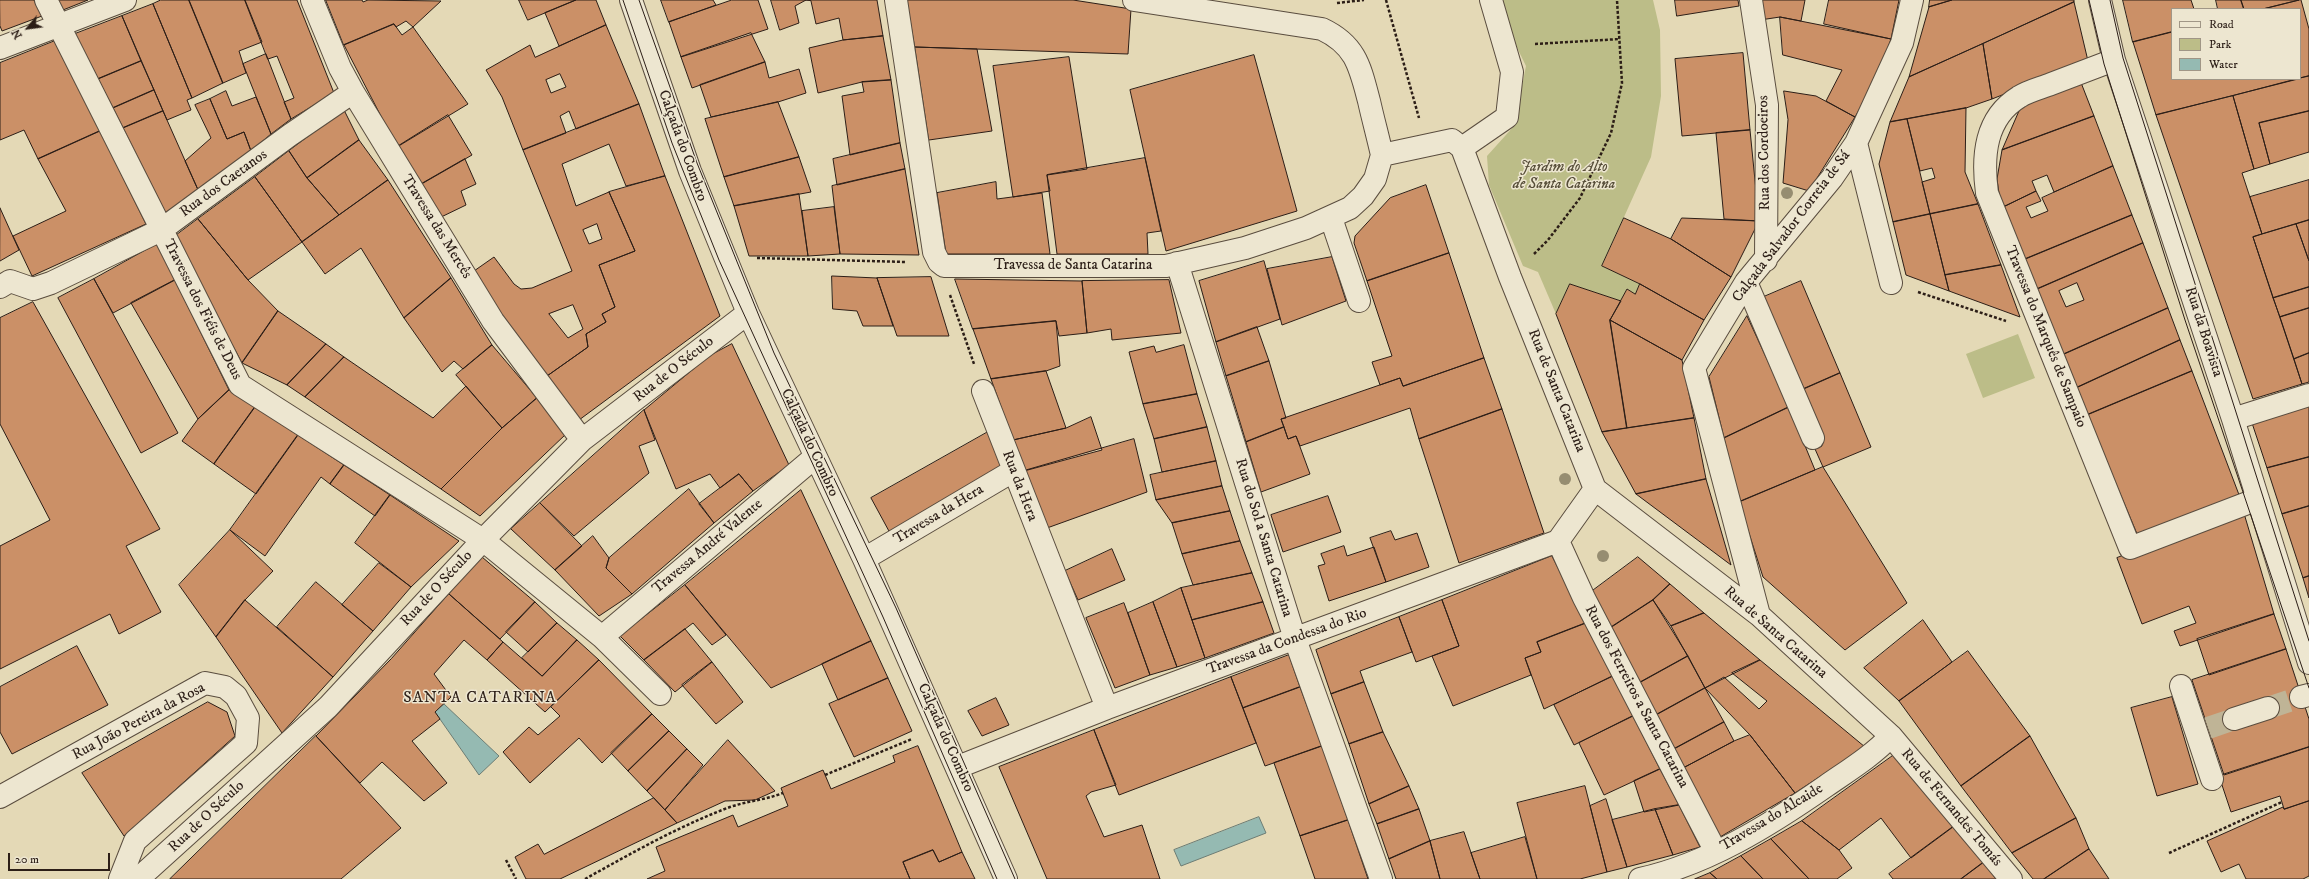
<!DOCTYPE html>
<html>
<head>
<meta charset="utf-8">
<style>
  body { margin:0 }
  #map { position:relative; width:2309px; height:879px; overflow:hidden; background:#e4d9b6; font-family:"IM FELL DW Pica",serif }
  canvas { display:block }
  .legend { position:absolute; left:2171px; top:8px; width:130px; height:72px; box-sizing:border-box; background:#ede6d0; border:1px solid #a09686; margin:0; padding:5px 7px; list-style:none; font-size:12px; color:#2c1e17 }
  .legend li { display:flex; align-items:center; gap:8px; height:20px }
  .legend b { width:20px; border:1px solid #a09686 }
  .north { position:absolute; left:8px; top:8px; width:40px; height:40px; -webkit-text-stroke:3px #ede6d0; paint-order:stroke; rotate:241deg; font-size:11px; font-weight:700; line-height:16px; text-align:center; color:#2c1e17 }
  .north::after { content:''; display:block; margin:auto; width:14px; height:18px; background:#2c1e17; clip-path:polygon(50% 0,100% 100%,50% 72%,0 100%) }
  .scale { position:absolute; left:8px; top:853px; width:102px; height:18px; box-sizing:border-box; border:2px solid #2c1e17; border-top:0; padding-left:5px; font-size:12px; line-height:14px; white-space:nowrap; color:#2c1e17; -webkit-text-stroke:3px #ede6d0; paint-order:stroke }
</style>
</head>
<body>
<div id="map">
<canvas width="2309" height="879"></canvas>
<ul class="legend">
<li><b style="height:5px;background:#ede6d0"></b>Road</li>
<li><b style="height:11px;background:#bcbd88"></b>Park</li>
<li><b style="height:11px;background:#95bab2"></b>Water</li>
</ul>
<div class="north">N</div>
<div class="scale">20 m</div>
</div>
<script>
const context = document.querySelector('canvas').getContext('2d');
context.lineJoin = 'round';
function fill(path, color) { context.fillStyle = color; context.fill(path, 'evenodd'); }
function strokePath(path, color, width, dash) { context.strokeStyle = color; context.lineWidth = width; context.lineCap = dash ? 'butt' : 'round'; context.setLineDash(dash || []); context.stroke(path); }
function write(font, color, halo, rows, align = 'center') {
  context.font = font + ' "IM FELL DW Pica",serif'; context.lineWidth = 3; context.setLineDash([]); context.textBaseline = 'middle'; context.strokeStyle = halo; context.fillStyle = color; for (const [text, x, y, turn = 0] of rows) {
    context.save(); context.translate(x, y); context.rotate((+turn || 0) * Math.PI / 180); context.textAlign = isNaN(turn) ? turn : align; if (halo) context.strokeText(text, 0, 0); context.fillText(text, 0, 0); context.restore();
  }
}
fill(new Path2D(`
  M1503,0h150l7,30 1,66 -10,61 -49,109 38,18 -5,10 -8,-5 -6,12 -51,-17 -14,30 -18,-42 -15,-6 -34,-81 -2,-29 27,-30 12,-60 -21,-43z
  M2018,334l17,44 -52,20 -17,-44z`), '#bcbd88');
const water = new Path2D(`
  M444,704l55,52 -20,19 -44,-63z
  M1259,817l7,16 -85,33 -7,-16z`);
fill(water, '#95bab2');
strokePath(water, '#6b7c74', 1);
const building = new Path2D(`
  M0,0h34l8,16 -40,15 -2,-5z
  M58,0h30l-25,10z
  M161,0h28l34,83 -31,15 -39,-94z
  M189,0h56l17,42 -23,9 7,22 -23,10z
  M245,0h52l37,93 -43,26 -7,-17 10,-4 -17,-42 -9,3z
  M326,0h36l1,2 5,-2 73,1 -28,26 -7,-6 -10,6 -2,-3 -50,21z
  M519,0h57l-48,20z
  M576,0h20l10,25 -47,21 -14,-33z
  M661,0h52l3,5 -47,17z
  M732,0h26l10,29 -87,28 -12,-35z
  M771,0h35l-11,6 4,17 -19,7z
  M806,0h71l6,36 -40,4 -4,-22 -23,6 -5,-23z
  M907,0h166l58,9 -3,45 -213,-7z
  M1675,0h63l1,6 -62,10z
  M1759,0h46l-4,21 -21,-4 -20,3z
  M1829,0h70l-8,39 -67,-15z
  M1930,0h22l-23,7z
  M1952,0h122v2l-165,75 20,-70z
  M2123,0h68l3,9h-22v23l-39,10z
  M2216,0h25l3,9h-26z
  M2241,0h58l-36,9h-19z
  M2301,0l8,29v47l-9,2v-69h-37z
  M2074,2l14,59 -96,38 -9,-55z
  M153,4l39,94 -5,2 4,10 -24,10 -45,-104z
  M122,16l19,45 -43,18 -23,-45z
  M1780,17l111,22 -13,38 -23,40 -29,-16 16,-31 -59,-15z
  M394,24l8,11 11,-8 55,77 -71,43 -53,-102z
  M606,25l33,79 -63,25 -7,-18 -9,5 6,17 -43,17 -21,-53 -16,-27 44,-25 5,12zM560,74l6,13 -15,6 -5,-13z
  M2172,32v47h126l-142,36 -23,-73z
  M751,33l14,29 -73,26 -11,-31z
  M883,36l8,44 -29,2 -44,11 -9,-45 34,-8z
  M55,41l45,90 -62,28 -14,-29 -24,10v-77z
  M1983,44l9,55 -26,9 -76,14 19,-45z
  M915,47l62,2 15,82 -63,9z
  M1743,53l7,77 -68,6 -7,-77z
  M266,54l25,65 -20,15 -28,-70z
  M1254,55l43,156 -131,40 -36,-161z
  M1069,57l18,112 -40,6 3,16 -37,6 -20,-131z
  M141,61l13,29 -41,18 -15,-29z
  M765,62l4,16 30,-9 7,24 -28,9 -67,15 -11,-32z
  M2309,76v35l-50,12 11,41 -16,5 -21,-73z
  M891,80l9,63 -50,12 -8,-59 22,-4 -2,-10z
  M2080,80l14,36 -92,34 20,-46z
  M154,90l9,21 -40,17 -10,-20z
  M226,91l6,15 24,-9 15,37 -20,17 -7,-19 -17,7 -17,-40z
  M1784,91l32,5 39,21 -46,74 -26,-8 5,-63z
  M2233,96l21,73 -12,4 20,61 -9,3 49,147 -49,15 -97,-284z
  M210,99l17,40 17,-7 7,19 -52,41 -14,-31 26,-23 -16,-33z
  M778,102l21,55 -75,20 -19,-58z
  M639,104l26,72 -39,10 -17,-42 -47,20 14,42 33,-14 26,59 -36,14 16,42 -13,7 4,8 -20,12 2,13 -41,29 -41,-55 -32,-50 20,-14 20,27 7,5 11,-1 40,-17 -49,-121zM597,224l5,15 -13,5 -6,-14zM573,305l10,24 -15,9 -19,-24z
  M1966,108l-1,64 13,32 -48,10 -8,-32 13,-4 -3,-10 -12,3 -13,-52z
  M344,110l15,30 -52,38 -18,-27z
  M163,111l36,81 -33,22 -43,-86z
  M2309,111v41l-39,12 -11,-41z
  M448,115l24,40 -54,31 -21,-39z
  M2094,116l19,50 -59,26 -7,-17 -15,6 4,10 -35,17 -4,-29 5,-29z
  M1907,119l23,95 -37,8 -14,-58 11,-42z
  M1750,130l9,91 -35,-2 -8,-86z
  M100,131l46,93 -114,52 -19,-40 53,-25 -28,-52z
  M359,140l29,40 -49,35 -32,-37z
  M900,143l5,26 -68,16 -4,-26z
  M289,151l18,27 32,37 -37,27 -47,-65z
  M799,157l12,35 -77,14 -10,-29z
  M1145,158l16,73 -14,2 1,21h-91l-10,-79z
  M465,159l11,25 -15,7 5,14 -29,14 -19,-33z
  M2113,166l19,49 -109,45 -22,-52 35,-17 5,10 -15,6 5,11 17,-7 -6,-13z
  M905,169l14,86 -79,-1 -8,-68z
  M665,176l55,140 -141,104 -32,-44 41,-29 -2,-13 20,-12 -4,-8 13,-7 -16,-42 36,-14 -26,-59z
  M255,177l47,65 -54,38 -50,-61z
  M388,180l63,98 -47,40 -43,-70 -36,26 -23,-32z
  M2309,180v40l-47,14 -12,-37z
  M996,182l1,17 45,-6 8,61h-104l-9,-61z
  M1426,185l23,68 -82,28 -13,-38 1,-7 35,-38z
  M799,194l9,62h-59l-15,-50z
  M1978,204l23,61 -56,10 -15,-61z
  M834,207l6,47 -32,2 -6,-45z
  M0,208l19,42 -19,11z
  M1930,214l15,61 4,16 -43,-16 -13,-53z
  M2132,215l11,28 -108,47 -12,-30z
  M1624,218l47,21 60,38 -27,43 -64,-36 -38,-18z
  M1682,218l77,3 -28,56 -60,-38z
  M198,219l50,61 30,31 -36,52 -68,-126z
  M2309,220v41l-13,-37z
  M2296,224l13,37v26l-36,11 -20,-61z
  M2143,243l25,65 -106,47 -27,-65zM2077,283l7,17 -18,7 -7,-16z
  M157,244l18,36 -62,33 -19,-34z
  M1449,253l35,105 -81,28 -3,-8 -20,7 -8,-23 20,-6 -25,-75z
  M1332,257l14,44 -64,24 -15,-56z
  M1264,261l16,58 -64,23 -17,-61z
  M2001,265l19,52 -71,-26 -4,-16z
  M832,276l45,2 16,48h-30l-6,-15 -24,-2z
  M931,277l18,59h-52l-20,-58z
  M451,278l41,67 -29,24 -9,-8 -12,11 -38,-54z
  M94,279l84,154 -37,20 -83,-155z
  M955,279l127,2 5,52 -28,3 -3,-15 -83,8z
  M175,280l54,110 -31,29 -67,-116z
  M1169,280l12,53 -69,7 -1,-11 -24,4 -5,-52z
  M1801,281l39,92 -41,18 -40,-92z
  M1570,284l51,17 -11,19 17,108 -25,4 -46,-118z
  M1640,284l64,36 -22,40 -72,-40 17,-31 8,5z
  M2309,287v21l-29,9 -7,-19z
  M33,302l127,227 -34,17 35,66 -42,22 -9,-20 -110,55v-123l50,-26 -50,-96v-106z
  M2168,308l12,32 -104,48 -14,-33z
  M2309,308v45l-15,6 -14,-42z
  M278,311l48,33 -39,41 -45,-22z
  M1747,316l42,91 -65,31 -15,-61z
  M1610,320l72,40 12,58 -67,10z
  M1056,321l4,45 -14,5 -55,8 -18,-50z
  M1257,327l12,34 -43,15 -10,-34z
  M2180,340l12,31 -105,44 -11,-27z
  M326,344l18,13 -39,40 -18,-12z
  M732,344l57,121 -36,26 -14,-17 -19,14 -10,-14 -34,15 -32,-79 65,-54z
  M492,345l45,53 -35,30 -46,-53z
  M1184,345l13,49 -54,10 -14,-52 25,-6 2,6z
  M2309,353v29l-7,2 -8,-25z
  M344,357l89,61 33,-32 36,42 -61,61 -136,-92z
  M1484,358l18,51 -83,30 -9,-31 -110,38 -4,-10 -8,3 -7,-20 119,-41 3,8z
  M1269,361l17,57 -5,1 3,8 -38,15 -20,-66z
  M1046,371l20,57 -53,12 -22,-61z
  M2192,371l49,129 -101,41 -53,-126z
  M1840,373l31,74 -48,20 -8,-18 7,-3 -23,-55z
  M229,390l26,17 -41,57 -32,-23 16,-22z
  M1197,394l10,33 -53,12 -11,-35z
  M537,398l29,36 -86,82 -39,-27 61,-61z
  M2309,404v53l-42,11 -15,-45z
  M255,407l43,28 -42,59 -42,-30z
  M1789,407l26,63 -76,32 -15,-64z
  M1502,409l42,124 -85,30 -40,-124z
  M644,410l11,30 -16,6 10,27 -75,63 -34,-33z
  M1091,417l11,33 -78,21 -11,-31 53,-12z
  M1694,418l12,61 -70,15 -34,-62z
  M1207,427l9,34 -54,11 -8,-33z
  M1284,427l4,12 8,-3 14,38 -49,18 -15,-50z
  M988,432l16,36 -114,65 -19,-35z
  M298,435l46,30 -14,19 -9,-7 -56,79 -35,-26z
  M1134,439l13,53 -100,36 -23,-57z
  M2309,457v49l-27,8 -15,-46z
  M1216,461l6,25 -66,14 -6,-25z
  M344,465l46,30 -15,21 -45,-32z
  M1823,467l84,136 -62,47 -82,-73 -24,-75z
  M739,474l14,17 -39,32 -15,-19z
  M1706,479l25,86 -95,-71z
  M1222,486l8,25 -58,12 -16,-23z
  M689,489l25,34 -82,71 -26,-26 3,-10z
  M801,490l70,151 -100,47 -86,-103z
  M390,495l69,46 -48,46 -56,-44z
  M1328,496l13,36 -58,20 -12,-37z
  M540,503l42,43 -27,24 -44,-41z
  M2309,506v70l-6,2 -21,-64z
  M2243,510l31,104 -94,32 -6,-15 22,-8 -7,-17 -47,18 -25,-66z
  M1230,511l10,30 -58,13 -10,-31z
  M230,530l43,41 -28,29 -29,37 -37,-52z
  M1391,531l4,9 22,-7 12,34 -43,15 -16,-44z
  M593,536l16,22 -3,10 26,26 -33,22 -44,-46z
  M1240,541l12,32 -59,12 -11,-31z
  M1344,546l3,10 27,-9 12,35 -57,19 -11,-35 7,-2 -4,-10z
  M1112,549l13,31 -47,20 -13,-29z
  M1552,556l34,67 -49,19 4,10 -16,6 6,17 -78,31 -21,-50 27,-10 -17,-46z
  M482,557l53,45 -35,37 -51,-45z
  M1638,557l32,27 -17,16 -43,28 -19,-36z
  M379,563l32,24 -38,44 -31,-26z
  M1252,573l11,29 -71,18 -11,-32z
  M2309,576v22l-6,-20z
  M316,582l57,49 -40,46 -56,-50z
  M1670,584l34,29 -33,13 -18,-26z
  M685,585l41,50 -14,10 -19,-22 -49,37 -24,-24z
  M1181,588l24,70 -28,9 -24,-65z
  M449,594l54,48 -16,18 -23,-20 -30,34 17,23 -16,15 5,7 -28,22 35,42 -23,18 -42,-39 -22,21 -44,-47 75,-77z
  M245,600l88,77 -51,56 -66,-96z
  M1442,600l17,46 -43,16 -17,-45z
  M1653,600l35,56 -49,27 -29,-55z
  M535,602l22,21 -29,29 -22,-20z
  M1153,602l24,65 -27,8 -22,-62z
  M1263,602l11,31 -69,25 -13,-38z
  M1124,603l26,72 -35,13 -29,-70z
  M1704,613l56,47 -55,28 -34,-62z
  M2274,614l12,35 -77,26 -12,-36z
  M1399,617l13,35 -52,19 4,11 -33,12 -15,-44z
  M1923,620l29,42 -53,39 -35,-33z
  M557,623l20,17 -35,36 -20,-18z
  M1586,623l27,53 -69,33 -19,-51 16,-6 -4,-10z
  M685,629l27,33 -37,30 -31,-32z
  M577,640l22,20 -54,52 -58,-52 16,-18 39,34z
  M871,641l17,37 -50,22 -16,-36z
  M77,646l31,59 -96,49 -12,-22v-45z
  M2286,649l23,70v28l-85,28 -32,-95z
  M1968,651l62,85 -69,50 -62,-85z
  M1289,655l11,32 -57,21 -12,-31z
  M1688,656l17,32 -49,27 -17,-32z
  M599,660l53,54 -50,49 -23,-25 -49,45 -27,-31 26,-25 9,8 22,-19 -9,-9z
  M1760,660l105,87 -70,46 -45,-58 -45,-47 19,-11 35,32 8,-8 -35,-28z
  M712,662l31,40 -27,22 -34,-39z
  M1613,676l20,40 -59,29 -20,-40z
  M1231,677l25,66 -137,52 -25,-65z
  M888,678l24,53 -58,26 -25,-53z
  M1364,682l19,50 -34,12 -18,-50z
  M1300,687l22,59 -57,20 -22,-58z
  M1705,688l19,34 -50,27 -18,-34z
  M2172,697l26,87 -41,12 -26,-88z
  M996,698l13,27 -27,11 -14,-25z
  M208,702l19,10 8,24 -111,100 -42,-63z
  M652,714l17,17 -41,40 -17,-18z
  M1633,716l27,53 -56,26 -25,-52z
  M1724,722l10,19 -51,27 -9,-19z
  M1094,730l22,55 -25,7 -5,4 18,41 38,-12 18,54h-113l-48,-112z
  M669,731l18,18 -40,42 -19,-20z
  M1383,732l26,54 -40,18 -20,-60z
  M1750,735l45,58 -75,44 -37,-69 51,-27z
  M316,736l85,92 -60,51h-171z
  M2030,736l46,82 -64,35 -51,-67z
  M728,740l47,51 -20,9 -30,1 -48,22 -12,-13z
  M918,746l44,106 -23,10 -6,-12 -30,12 7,17h-263l18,-8 -9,-24 77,-32 5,12 50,-21 -7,-18 42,-18 8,19 64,-27 -2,-6z
  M1322,746l26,74 -48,16 -26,-73z
  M2309,747v54l-25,8 -4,-13 -49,16 -12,-36z
  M687,749l16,16 -38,45 -18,-19z
  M1894,755l63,69 -46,34 -30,-40 -42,32 -37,-29z
  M1660,769l19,36 -35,7 -10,-31z
  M1409,786l10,23 -42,15 -8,-20z
  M1585,786l22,86 -27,7h-43l-20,-76z
  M654,798l23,25 -117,56h-34l-11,-22 23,-13 6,10z
  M1606,799l21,68 -20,5 -17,-66z
  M2309,801v75l-6,3h-57l-7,-15 -18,8 -14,-31 76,-34 1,2z
  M1679,805l21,42 -27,8 -18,-46z
  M1419,809l11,32 -41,18 -12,-35z
  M1655,809l18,46 -46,12 -15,-47z
  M2076,818l13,31 -45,30h-11l-21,-26z
  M1348,820l20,59h-53l-15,-43z
  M1802,821l37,29 13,18 -15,11h-28l-38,-40z
  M1957,824l27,38 -23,17h-68l-4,-5z
  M1464,832l16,47h-40l-10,-38z
  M1525,837l12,42h-57l-9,-26z
  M1771,839l38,40h-46l-22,-23z
  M1430,841l10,38h-44l-7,-20z
  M2089,849l20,30h-65z
  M933,850l6,12 23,-10 13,27h-65l-7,-17z
  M1741,856l22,23h-46l-7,-6z
  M1984,862l12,17h-35z
  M1710,873l7,6h-22z`);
fill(building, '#cb9067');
strokePath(building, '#2c1e17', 1);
strokePath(new Path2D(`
  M2268,708l33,-11
  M2208,728l26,-9`), '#bfb496', 22, [22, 11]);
const minor = new Path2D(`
  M46,0l194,385 243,155 119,97 58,57
  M312,0l28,68 13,24 140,229 89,119
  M631,0l59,171 58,142 116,246 142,320
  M896,0l38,252 5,10 5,4h222l79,-18 61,-20 44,-20 13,-12 12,-17 7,-24
  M1134,0l188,29c34,16 38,38 47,72 4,18 9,36 13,54
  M1751,0l16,105 -1,155
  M2100,0l14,60 119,359 76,244
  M0,48l125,-48
  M2114,60c-21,8 -42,16 -63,24 -10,4 -23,7 -32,13 -34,21 -37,59 -32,96l143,355 128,-49
  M1856,143l35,140
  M1462,148l45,-31 5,-45 -21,-72
  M1382,155l70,-15 10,8 48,129 85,212 164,126 132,121 120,143
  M1331,218l28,83
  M1177,263l118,376 86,240
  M1746,282l67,156
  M0,287l10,-6 23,8 18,-6 110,-53 129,-95 63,-43
  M983,391l124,317
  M2233,419l76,-24
  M1558,541l26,57 132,254
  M864,559l149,-88
  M1759,615l-65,-247 52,-86 86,-104 24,-35 46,-100 10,-43
  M602,637l213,-180
  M2181,686l31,93
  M2301,697l8,-2
  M2234,719l34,-11
  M958,767l149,-59 451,-167 37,-52
  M0,797l205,-114 20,4 11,9 12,22 -2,25 -111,98 -15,38
  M138,879l190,-172 155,-167 99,-100 166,-127
  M1640,879c68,-15 130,-54 186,-93 23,-16 46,-30 65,-50`);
strokePath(minor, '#5a4d3f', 24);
strokePath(new Path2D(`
  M1386,0l33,118
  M1337,3l27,-3
  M1535,44l85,-5
  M1534,254l14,-14 32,-42 31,-65 11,-50 -5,-83
  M757,258l149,4
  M1918,292l88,29
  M950,295l24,69
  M825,775l87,-36
  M2169,853l113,-51
  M506,860l10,19
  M585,879c47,-26 94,-53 145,-72 17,-6 35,-7 53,-14`), '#2c1e17', 2.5, [3, 2]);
strokePath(minor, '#ede6d0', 22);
strokePath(new Path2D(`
  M623,0l49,143 47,117 164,357 114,262
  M639,0l58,163 77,190 122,255 119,271
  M2089,0l15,64 81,256 124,368
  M2110,0l13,58 186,583`), '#2c1e17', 1);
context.fillStyle = '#968d71';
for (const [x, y] of [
  [1787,193],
  [1565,479],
  [1603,556]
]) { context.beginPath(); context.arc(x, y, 6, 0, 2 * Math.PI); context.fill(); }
write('15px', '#2c1e17', '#ede6d0', [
  ["Calçada do Combro",682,146,70],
  ["Rua dos Cordoeiros",1765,153,-91],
  ["Rua dos Caetanos",224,184,-36],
  ["Travessa das Mercês",436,227,58],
  ["Calçada Salvador Correia de Sá",1792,227,-53],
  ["Travessa de Santa Catarina",1073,266],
  ["Travessa dos Fiéis de Deus",202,310,63],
  ["Rua da Boavista",2203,332,72],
  ["Travessa do Marquês de Sampaio",2045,337,68],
  ["Rua de O Século",674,370,-38],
  ["Rua de Santa Catarina",1556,391,68],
  ["Calçada do Combro",809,443,65],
  ["Rua da Hera",1019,486,69],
  ["Travessa da Hera",939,515,-31],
  ["Rua do Sol a Santa Catarina",1263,538,73],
  ["Travessa André Valente",708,547,-40],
  ["Rua de O Século",437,589,-47],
  ["Rua de Santa Catarina",1775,633,41],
  ["Travessa da Condessa do Rio",1287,642,-20],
  ["Rua dos Ferreiros a Santa Catarina",1636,697,62],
  ["Rua João Pereira da Rosa",139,722,-28],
  ["Calçada do Combro",945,738,66],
  ["Rua de Fernandes Tomás",1951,808,50],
  ["Rua de O Século",207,817,-43],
  ["Travessa do Alcaide",1772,818,-31]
]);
write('italic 15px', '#574e39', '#ede6d0', [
  ["Jardim do Alto",1564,168],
  ["de Santa Catarina",1564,185]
]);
context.letterSpacing = '1px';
write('16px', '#2c1e17', '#ede6d0', [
  ["SANTA CATARINA",480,699]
]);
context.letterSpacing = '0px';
</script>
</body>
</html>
